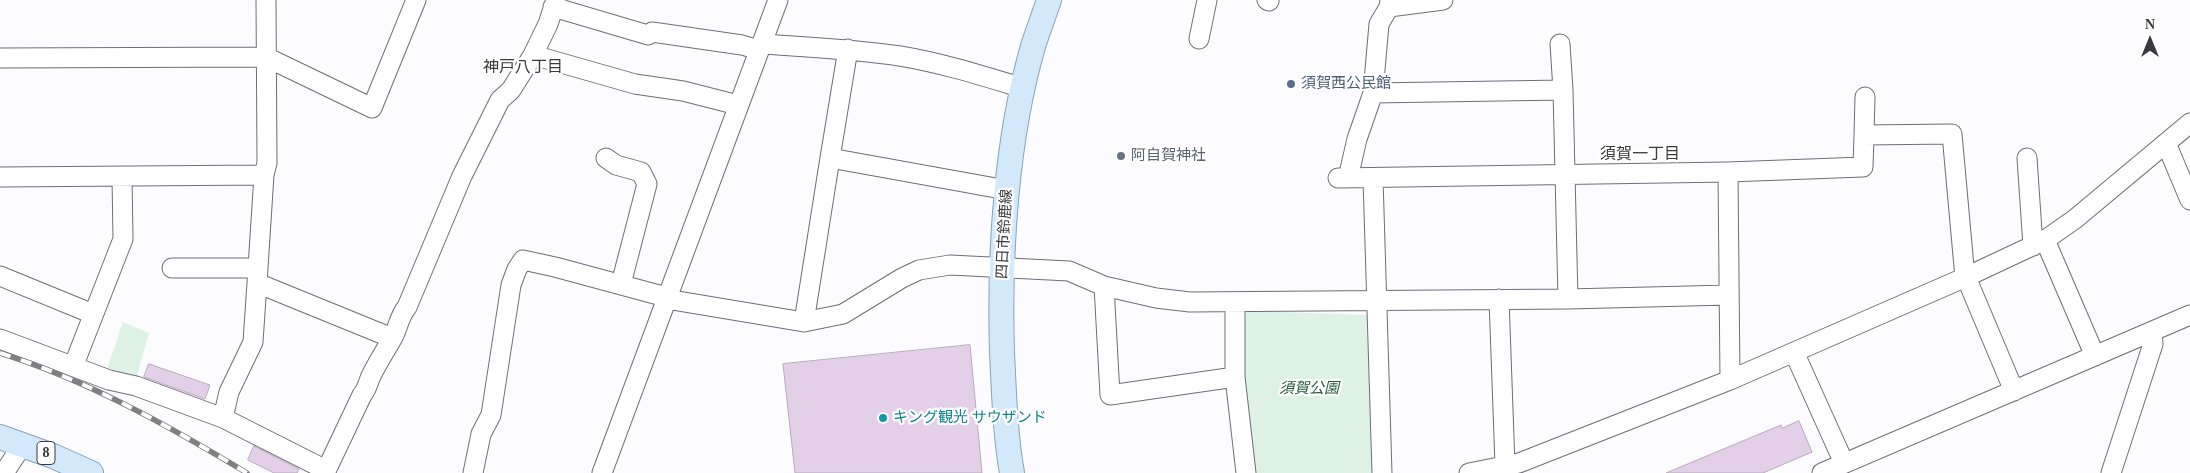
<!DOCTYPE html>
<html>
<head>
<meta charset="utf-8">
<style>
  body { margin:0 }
  #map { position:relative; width:2190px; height:473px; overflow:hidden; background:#fcfbfe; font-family:"Times New Roman",serif }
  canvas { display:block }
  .north { position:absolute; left:2125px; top:15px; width:50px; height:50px; -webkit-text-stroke:4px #fff; paint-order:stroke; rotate:0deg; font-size:14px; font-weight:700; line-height:20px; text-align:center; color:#3b393f }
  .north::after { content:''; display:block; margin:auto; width:18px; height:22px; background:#3b393f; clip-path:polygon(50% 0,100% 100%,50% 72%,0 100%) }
</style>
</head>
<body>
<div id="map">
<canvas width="2190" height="473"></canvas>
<div class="north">N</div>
</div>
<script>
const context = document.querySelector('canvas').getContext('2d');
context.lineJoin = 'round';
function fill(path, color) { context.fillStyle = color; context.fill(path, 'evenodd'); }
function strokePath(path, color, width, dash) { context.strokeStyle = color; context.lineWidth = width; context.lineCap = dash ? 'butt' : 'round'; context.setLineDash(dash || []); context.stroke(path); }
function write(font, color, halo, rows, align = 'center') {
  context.font = font + ' "Times New Roman","Noto Sans JP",serif'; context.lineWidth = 4.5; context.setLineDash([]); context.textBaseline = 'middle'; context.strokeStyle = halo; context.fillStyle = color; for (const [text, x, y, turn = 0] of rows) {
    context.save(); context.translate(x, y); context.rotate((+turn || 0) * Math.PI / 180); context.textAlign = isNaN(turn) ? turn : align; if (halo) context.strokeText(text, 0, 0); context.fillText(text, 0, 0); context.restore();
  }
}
fill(new Path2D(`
  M1249,311l123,4 3,158h-123l-8,-78 -3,-80z
  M123,322l26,11 -14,49 -30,-7z`), '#ddf2e5');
const building = new Path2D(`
  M970,345l12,128h-187l-12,-109z
  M149,364l61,21 -5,14 -61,-22z
  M1799,421l13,31 -49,21h-97l115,-48 1,3z
  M254,446l45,23 -2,4h-23l-26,-13z`);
fill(building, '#e4cfe9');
strokePath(building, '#b6acb9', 1);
const minor = new Path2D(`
  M266,0l1,163 -3,12 -7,108 135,55
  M1267,0l2,1
  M553,7l95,28 4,-3 90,13 17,5
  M1389,7l54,-7
  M1199,39l8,-39
  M762,44c46,3 92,5 138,12 42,7 83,20 123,32
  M1560,44l3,46
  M848,49l-18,109 177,32
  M533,55l102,29 48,7 55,14
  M0,58l266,-1 106,51 44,-108
  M1373,93l190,-3 5,209
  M1864,135l1,-38
  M2166,143l24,57
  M606,158l10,7 25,7 6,12 -26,100
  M2027,158l6,88
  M1728,172l2,208
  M0,177l264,-2
  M1338,178l390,-6 135,-5 1,-32 88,-1 13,144
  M1348,178l9,-39 16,-46 6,-69 10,-17 1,-7
  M1373,178l9,295
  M2045,240l50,116
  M172,268h85
  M0,276l93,38
  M1966,277l48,114
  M1104,286l6,109 125,-18
  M666,299l138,23 39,-8 59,-36 17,-8 31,-5 119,6 35,15 52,12 34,4 378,-3 161,-4
  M1499,299l6,166
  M1235,303v74l11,96
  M804,322l26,-164
  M0,339l109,41 27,6 87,32 103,52
  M1794,352l50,111
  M73,367l50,-128 -1,-62
  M223,418l6,-26 24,-50 4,-59
  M4,473l19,-29
  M325,473l37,-78c6,-7 6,-14 10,-21 6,-12 13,-23 20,-35 6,-10 7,-23 15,-32l55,-131 38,-76 11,-10 22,-35 15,-31 8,-24
  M473,473l8,-39 10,-19 20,-130 6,-16 6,-9 32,7 111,30
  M602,473l176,-473
  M1469,473l50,-10 211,-83 236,-103 79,-37 30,-21 115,-96
  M1822,473l368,-158
  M2111,473l42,-129 -1,-12`);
const major = new Path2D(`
  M0,437l53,19 38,17
  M1012,473c-7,-40 -8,-81 -10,-121 -3,-99 4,-214 32,-309 5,-14 10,-29 15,-43`);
strokePath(minor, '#706c7a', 21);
strokePath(major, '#88a2b7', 26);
strokePath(minor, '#fff', 19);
strokePath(major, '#d1e9fb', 24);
const rail = new Path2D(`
  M0,353c87,27 169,73 247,120`);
strokePath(rail, '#817f84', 5.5);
strokePath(rail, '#fff', 4, [11]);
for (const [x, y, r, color] of [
  [1291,84,5,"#5c6f8a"],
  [1121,156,5,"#6b7280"],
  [883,418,5,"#0f9aa8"]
]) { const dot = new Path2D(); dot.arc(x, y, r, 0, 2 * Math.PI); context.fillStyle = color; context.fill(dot); strokePath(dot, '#fff', 2); }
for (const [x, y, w] of [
  [46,453,18]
]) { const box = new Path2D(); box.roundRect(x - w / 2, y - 11.5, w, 23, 4); context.fillStyle = '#fff'; context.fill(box); strokePath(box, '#3b393f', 1); }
write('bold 14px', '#3b393f', null, [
  ["8",46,453]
]);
write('15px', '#4e5e75', '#fff', [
  ["須賀西公民館",1301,84]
], 'left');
write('15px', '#5b616d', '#fff', [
  ["阿自賀神社",1131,156]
], 'left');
write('15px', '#3b393f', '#fff', [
  ["四日市鈴鹿線",1005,234,-87]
]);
write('italic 15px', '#265b40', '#fff', [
  ["須賀公園",1309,389]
]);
write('15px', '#0d838f', '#fff', [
  ["キング観光 サウザンド",893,418]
], 'left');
write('16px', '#3b393f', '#fff', [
  ["神戸八丁目",523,68],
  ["須賀一丁目",1640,155]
]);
</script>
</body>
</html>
